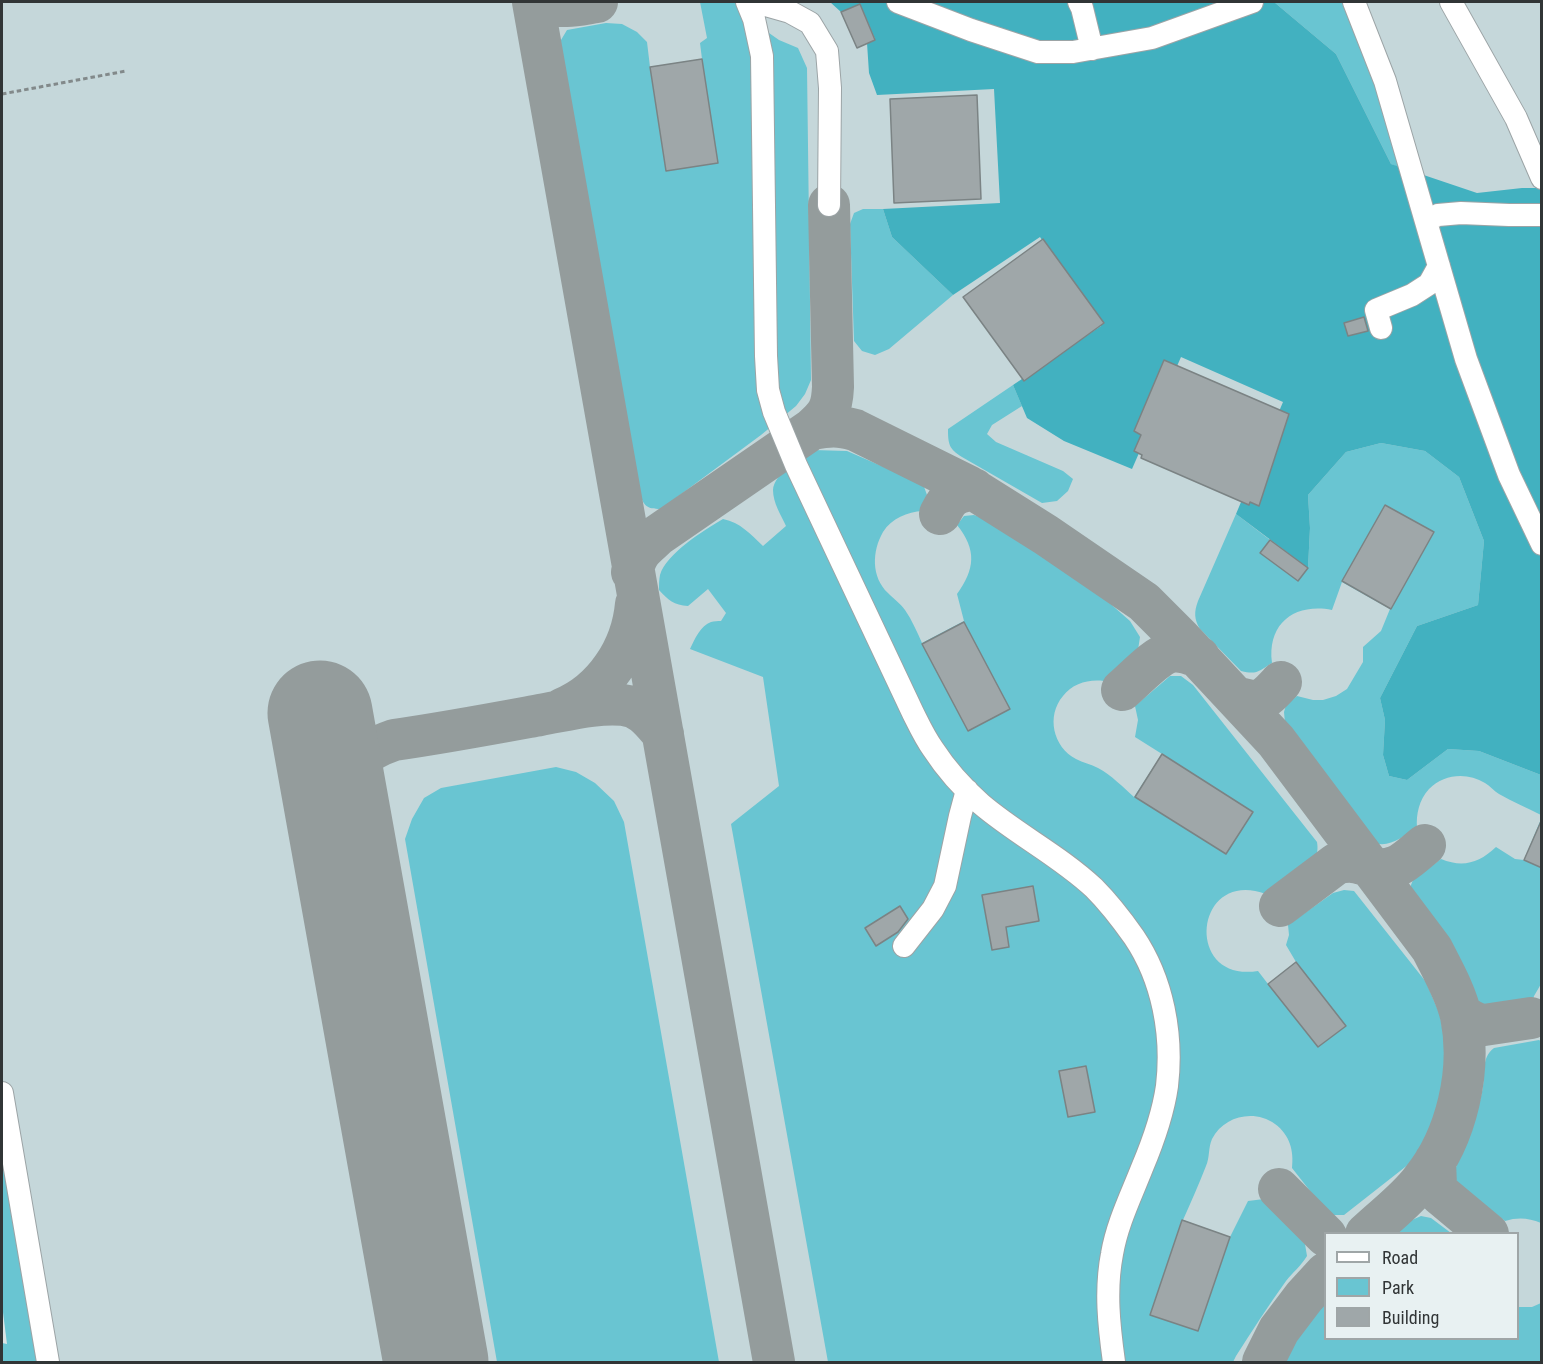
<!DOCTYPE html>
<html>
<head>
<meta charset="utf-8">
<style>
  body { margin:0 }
  #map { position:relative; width:1543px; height:1364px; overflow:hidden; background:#dae4e5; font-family:"Roboto Condensed",sans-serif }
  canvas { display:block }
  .frame { position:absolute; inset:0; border:3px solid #313536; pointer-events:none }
  .legend { position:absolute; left:1324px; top:1232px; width:195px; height:108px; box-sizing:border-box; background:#e8f1f2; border:2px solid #9fa6a7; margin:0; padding:8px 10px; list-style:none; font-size:18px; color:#313536 }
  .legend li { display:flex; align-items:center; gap:12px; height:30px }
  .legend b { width:30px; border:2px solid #9fa6a7 }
</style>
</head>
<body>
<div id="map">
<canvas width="1543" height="1364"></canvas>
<div class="frame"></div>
<ul class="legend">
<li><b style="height:8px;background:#fff"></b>Road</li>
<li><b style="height:16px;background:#69c5d2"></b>Park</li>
<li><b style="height:16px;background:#9fa7a9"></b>Building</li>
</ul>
</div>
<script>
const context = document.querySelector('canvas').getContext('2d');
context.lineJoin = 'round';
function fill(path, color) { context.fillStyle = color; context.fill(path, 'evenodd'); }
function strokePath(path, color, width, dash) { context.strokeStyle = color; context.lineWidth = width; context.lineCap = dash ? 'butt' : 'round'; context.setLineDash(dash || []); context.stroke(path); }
fill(new Path2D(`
  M2,2h1539v1360h-1531l-8,-58zM1326,1234h192v104h-192z`), '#c5d7da');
fill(new Path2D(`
  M700,2h37l32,31 10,7 19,8 9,20 4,312 -6,14 -9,12 -35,29 -100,74c-15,0 -17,-3 -22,-17l-79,-436 1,-16 6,-10 39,-7 16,1 15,8 10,10 3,25 52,-8 -2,-16 7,-5z
  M1274,2h69l10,22 35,90 12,54 -9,-4 -55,-110z
  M863,209h20l9,28 61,58 -64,54 -14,6 -13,-4 -8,-10 -4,-117 4,-11z
  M1013,385l9,21 -30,19 -5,9 9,8 67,29 10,8 -5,12 -11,10 -15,2 -80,-46c-13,-8 -14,-13 -14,-28z
  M1381,443l44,8 34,26 25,64 -6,64 -61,21 -37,72 5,22 -2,35 6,21 18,4 41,-31 31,2 62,24v40c-13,-7 -28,-13 -42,-21 -5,-3 -9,-8 -14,-11 -18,-11 -41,-9 -56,6 -10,11 -13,25 -12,39 -14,8 -32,24 -47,12l-50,-70 -35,-47 -1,-11 2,-7 11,-9 16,4h10l13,-4 11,-7 16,-27v-15l18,-16 9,-22 -48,-27 -10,28c-37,-7 -65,13 -60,53 -13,8 -15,12 -31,8l-41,-42c-6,-10 -6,-17 -2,-28l38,-87 34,26 -10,13 38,28 10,-13 2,-40 -2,-33 38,-43z
  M813,450l34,1 76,33 4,11 -4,16c-16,1 -31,7 -40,21 -11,19 -12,45 5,61 6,6 12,10 17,17 7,10 12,22 17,33l42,-22 -7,-27c18,-25 20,-44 0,-69l7,-9 10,-1 16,6 107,71 33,29 10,16 -2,13 -34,31c-15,-2 -31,2 -41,15 -17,20 -10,51 13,63 7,4 15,5 22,9 13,7 25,19 36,29l28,-43 -27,-17 3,-17 -3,-14 35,-30h11l12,9 124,157c1,6 1,13 -4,18 -8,11 -34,27 -47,34 -72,-27 -83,89 -8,77l10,13 28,-22 -10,-17 3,-10 -1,-10 45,-32 11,-3 10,1 72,91 14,33 5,30 -1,29 -5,32 -10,29 -20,29 -65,51h-11l-11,-9 -30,-38c2,-17 -2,-33 -17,-44 -21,-15 -51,-8 -63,15 -4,9 -2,18 -6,27 -7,18 -15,36 -23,54l47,17 18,-36 16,-2 41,45 2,12c-6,10 -14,16 -21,25 -18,25 -34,50 -50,75l-3,6h-405l-97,-538 48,-38 -16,-109 -73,-28c4,-9 11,-24 21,-27 3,-1 7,-1 10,-1l5,-8 -18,-24 -20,17c-14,-1 -20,-6 -29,-16 0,-5 0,-10 1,-15 6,-21 44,-45 63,-56 18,4 26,14 40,27l23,-20c-5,-11 -13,-23 -13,-36 1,-16 27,-33 40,-40z
  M556,767l20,5 19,11 19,18 10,21 95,540h-222l-92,-523 7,-20 12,-21 17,-10z
  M1541,819v165l-7,12 -3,10 -43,1 -7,-3 -6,-5 -13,-29 -15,-29 -34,-45 -2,-6v-5l2,-5 28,-21c22,9 38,4 55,-12l19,12 9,1z
  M1539,1040l3,2 -1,181c-12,-5 -23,-6 -36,-2l-45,-35 -5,-7 -1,-6c9,-27 22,-53 28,-81 4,-15 -2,-34 12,-44z
  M2,1137l38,225h-38v-19l5,1 -5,-40z
  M1421,1216l10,2 20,15h-57l18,-13z
  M1325,1301l1,37h192v-31h14l9,-4v59h-257l8,-15z`), '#69c5d2');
fill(new Path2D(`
  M830,2h444l62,52 55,110 86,29 45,-5h19v587l-62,-24 -31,-2 -41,31 -18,-4 -6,-21 2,-35 -5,-22 37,-72 61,-21 6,-64 -25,-64 -34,-26 -44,-8 -35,9 -38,43 2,33 -2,40 -72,-54 47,-112 -102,-45 -49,112 -68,-28 -37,-23 -14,-33 88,-59 -61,-89 -87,58 -61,-58 -9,-28 117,-6 -6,-114 -117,6 -8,-22 -2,-30 8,-4 -15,-35 -19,8z`), '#42b1c0');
strokePath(new Path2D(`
  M533,2c78,454 161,907 241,1360
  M548,2c14,8 34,2 49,0
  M812,429c17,-3 26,-4 43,1l113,56 78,49 98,67 36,36 96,103 156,208c10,20 24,44 29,67 11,54 -4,121 -39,164 -15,20 -37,36 -56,54
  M940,514c9,-18 13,-21 34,-25
  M632,572c6,-22 11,-23 26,-37l154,-106c16,-14 20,-20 21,-42l-4,-182
  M1122,690c12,-10 35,-35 49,-38 9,-2 19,2 28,5
  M1236,697c25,8 28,3 45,-15
  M562,709c42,-17 70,-60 74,-105
  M335,798c16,-33 22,-45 59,-58 49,-7 97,-16 146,-25 24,-4 59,-13 83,-10 19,2 28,15 40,29
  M1372,869c26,3 34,-9 53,-24
  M1280,906l56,-42c13,-4 21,-2 33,2
  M1461,1014c8,6 14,10 23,11l47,-7
  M1435,1161l1,25 4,8 48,40
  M1279,1189l47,47
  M1263,1362l16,-32 25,-33 22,-24`), '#949c9c', 42);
strokePath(new Path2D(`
  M320,713l116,649`), '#949c9c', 105);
const building = new Path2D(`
  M860,4l15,36 -18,8 -16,-36z
  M702,59l16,104 -52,8 -16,-104z
  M977,95l4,104 -87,4 -4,-104z
  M1043,239l61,84 -80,58 -61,-84z
  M1364,317l4,14 -20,5 -4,-13z
  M1164,360l125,54 -30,92 -9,-4 -1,3 -108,-47 1,-3 -8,-4 7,-16 -7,-4z
  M1385,505l49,27 -43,77 -49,-28z
  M1270,540l38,28 -10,13 -38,-28z
  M964,622l46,87 -42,22 -46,-87z
  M1162,754l91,58 -27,42 -91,-57z
  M1542,819v49l-18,-8z
  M1033,886l6,35 -33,6 3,20 -17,3 -10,-55z
  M900,906l8,13 -10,13 -22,14 -11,-18z
  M1296,962l50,64 -28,21 -50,-63z
  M1086,1066l9,46 -27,5 -9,-46z
  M1182,1220l48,17 -32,94 -48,-16z`);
fill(building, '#9fa7a9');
strokePath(building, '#7b8384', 1.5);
const minor = new Path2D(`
  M747,2l7,17 8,37 4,300 2,34 6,22 22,53 117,248c6,12 12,25 20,36 13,20 30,39 48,55 35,30 79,52 113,84 15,15 28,32 40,49 29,43 39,98 33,149 -4,28 -14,56 -25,82 -11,28 -25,56 -30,86 -7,36 -3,72 2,108
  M755,2l35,10 20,11 17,28 3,37 -1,117
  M898,2l73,28 67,22h35l79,-14 100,-36
  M1079,2l3,6 10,41
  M1354,2l31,79 81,278 43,116 33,69
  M1451,2l65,116 26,60
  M1426,221l12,-6 23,-2 48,2h33
  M1381,328l-5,-18 36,-15 17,-11 10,-18
  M904,946l29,-37 12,-23 15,-70 7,-26
  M2,1093l46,269`);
strokePath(minor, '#9ca4a6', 24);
strokePath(new Path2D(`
  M2,94l124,-23`), '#82898a', 3, [4.5, 3]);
strokePath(minor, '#fff', 22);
</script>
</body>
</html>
